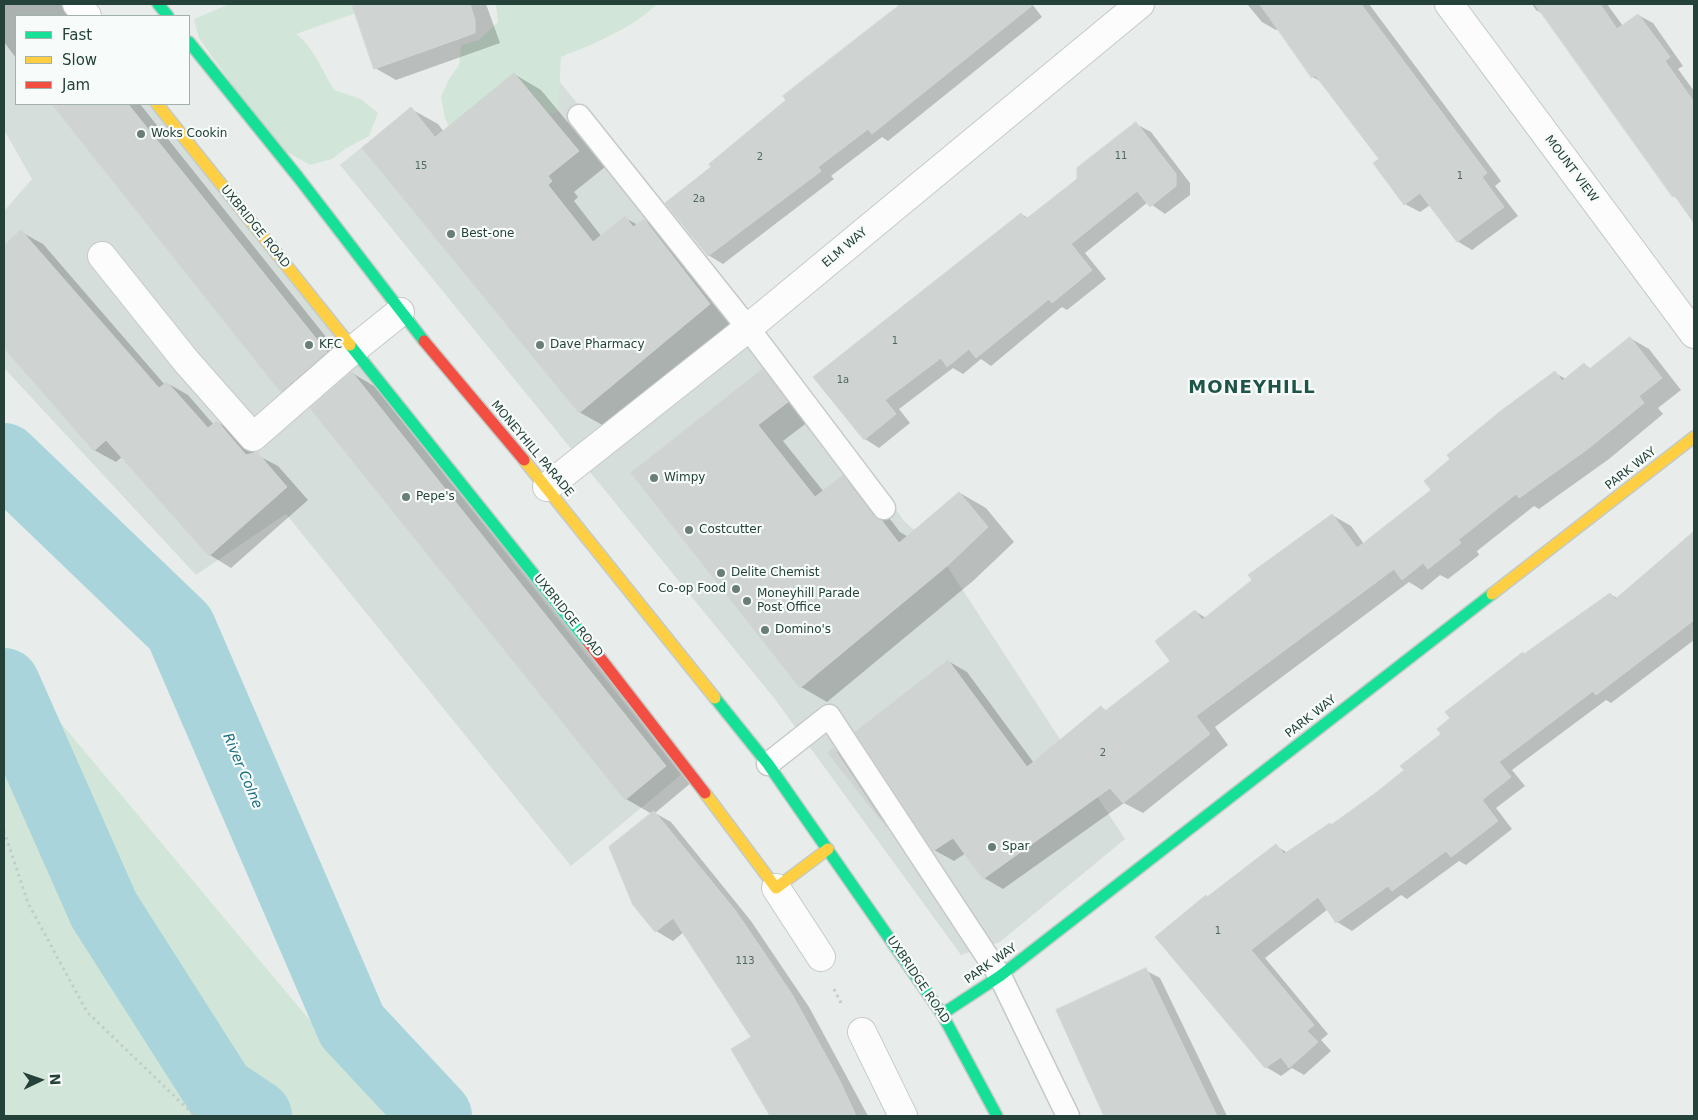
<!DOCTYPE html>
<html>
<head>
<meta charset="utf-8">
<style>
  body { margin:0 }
  #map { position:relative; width:1698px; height:1120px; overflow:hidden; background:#e8edeb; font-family:"DejaVu Sans",sans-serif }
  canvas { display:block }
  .frame { position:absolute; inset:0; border:5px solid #24423a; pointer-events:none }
  .legend { position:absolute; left:15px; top:15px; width:175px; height:90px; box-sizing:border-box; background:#f7fbf9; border:1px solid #a3b1ad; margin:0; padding:6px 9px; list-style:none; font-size:15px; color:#24423a }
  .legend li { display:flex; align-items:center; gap:10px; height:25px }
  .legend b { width:25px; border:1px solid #a3b1ad }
  .north { position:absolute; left:15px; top:1055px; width:50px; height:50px; -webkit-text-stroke:4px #f7fbf9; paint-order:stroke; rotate:87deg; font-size:14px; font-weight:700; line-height:20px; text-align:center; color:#24423a }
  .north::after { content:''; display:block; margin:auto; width:18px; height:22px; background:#24423a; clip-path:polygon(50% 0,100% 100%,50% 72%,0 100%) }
</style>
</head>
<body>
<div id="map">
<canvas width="1698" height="1120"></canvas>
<div class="frame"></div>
<ul class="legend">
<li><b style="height:6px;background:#16e098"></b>Fast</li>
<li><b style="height:6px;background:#ffcf43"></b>Slow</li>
<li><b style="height:6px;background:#f24e42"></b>Jam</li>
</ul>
<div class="north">N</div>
</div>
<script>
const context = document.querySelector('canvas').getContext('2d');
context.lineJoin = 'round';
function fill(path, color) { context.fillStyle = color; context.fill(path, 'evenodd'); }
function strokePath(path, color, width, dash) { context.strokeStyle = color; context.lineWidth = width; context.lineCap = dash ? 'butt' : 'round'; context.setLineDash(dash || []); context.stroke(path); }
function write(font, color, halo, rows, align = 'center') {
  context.font = font + ' "DejaVu Sans",sans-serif'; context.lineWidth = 4.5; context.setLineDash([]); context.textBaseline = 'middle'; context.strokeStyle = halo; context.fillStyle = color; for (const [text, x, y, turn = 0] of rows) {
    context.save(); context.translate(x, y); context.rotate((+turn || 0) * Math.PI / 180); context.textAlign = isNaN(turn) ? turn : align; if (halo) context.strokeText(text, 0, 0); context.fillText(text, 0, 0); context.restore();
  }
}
fill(new Path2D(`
  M4,4h69l9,12h-66v88h135l530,671 -110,91 -285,-352 -90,61 -192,-207v-157l28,-32 -28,-49z
  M537,54l254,311 114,157 31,27 189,290 -125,103 -39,13 -187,-257 -434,-533 71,-58 25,30z`), '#d6dedb');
fill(new Path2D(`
  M250,4h102l4,9 -60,21c17,12 27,38 38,56l27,9 17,14 -9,23 -24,13 -13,10 -22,6 -34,-19 -77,-108 -5,-19 33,-14z
  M496,4h161c-25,25 -64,40 -96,53l-3,55 -23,8 -81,15 -9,-16 -4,-22 8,-18 10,-14 2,-20 18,-5 19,-18z
  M4,655l386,461h-386z`), '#d1e6d8');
fill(new Path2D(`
  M4,4h56l10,12h-54v42l-12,-16z
  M353,4h133l14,39 -104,37 -21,-12z
  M904,4h128l10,13 -154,124 -6,-4 -51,39 3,3 -111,85 -15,-9 5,-88 75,-66 -3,-5z
  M1247,4h122l132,177 -6,5 23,30 -46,34 -15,-9 -27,-36 -10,7 -15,-8 -30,-40 6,-5 -58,-76 -10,-6 -35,-48 -2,1 -14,-8z
  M1532,4h75l16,22 15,-11 15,8 30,43 -5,3 16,22v132l-149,-208 -9,-5z
  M514,74l27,16 64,77 -31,25 4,5 -4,4 28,36 23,-19 13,7 6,-5 27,16 65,84 -130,107 -27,-15 -168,-303 27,15 6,8z
  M53,104h87l210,263 -44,38 -24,-14z
  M1136,124l15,8 39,51v12l-25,19 -17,-12 -63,51 21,26 -39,31 -5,-3 -71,59 -10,-7 -18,15 -10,-6 -54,41 11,14 -31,25 -14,-9 -50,-62 206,-163 7,4 51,-39z
  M21,232l22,12 122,141 2,-2 21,12 26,30 3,-3 21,12 17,20 23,12 30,34 -77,68 -21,-13 -87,-99 -7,6 -22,-12 -90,-103v-100z
  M1630,338l19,11 32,41 -23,18 5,6 -54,45 -70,50 -5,-3 -57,45 2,4 -31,24 -8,-4 -18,15 -13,-8 -194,145 13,18 -85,68 -19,-10 -121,86 -19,-11 -18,-25 -12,8 -20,-11 14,-189 19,11 67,91 68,-55 5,3 65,-50 23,-50 11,7 126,-103 19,11 13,18 69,-54 122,-117 11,6 18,-15 7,5z
  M763,371l26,15 24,32 -30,23 41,51 19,-15 26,15 31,40 8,5 52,-44 26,15 28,34 -41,39 -146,121 -26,-15 -168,-214z
  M352,373l27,16 313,393 -37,31 16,9 80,99 58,86 59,109h-97l-39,-67 21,-12 -69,-105 -11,9 -17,-10 -21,-27 17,-90 -26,-15 -314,-391z
  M1694,531v109l-83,63 -5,-3 -94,70 13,16 -29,22 16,21 -46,36 -7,-4 -52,38 -6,-4 -49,36 -15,-9 -9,-13 -63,49 63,76 -7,6 10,11 -27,24 -12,-7 -11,8 -15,-9 -58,-169 68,-52 12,7 42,-29 2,2 45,-33 28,-22 120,-116 85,-61 7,4z
  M834,750l27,15 49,74 -23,-13 -57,-73z
  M1145,970l15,8 67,138h-122l-48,-106z`), '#0003');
strokePath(new Path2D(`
  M4,459l176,169 172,398 84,90
  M4,684l100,226 116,182 36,24`), '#a9d4db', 72);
const building = new Path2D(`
  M352,4h118l5,16v13l-101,36z
  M901,4h133l-162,130 -4,-5 -50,38 3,4 -113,85 -43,-53 46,-36 -2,-3 77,-64 -3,-4z
  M1260,4h101l126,169 -5,4 22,30 -47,35 -37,-49 -16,12 -31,-42 6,-4 -64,-84 -3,3z
  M1535,4h65l17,25 21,-15 32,43 -5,4 29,41v121l-19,-27 -2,1z
  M514,73l65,78 -31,25 4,5 -4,4 45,57 32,-26 8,11 11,-8 66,85 -131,109 -217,-265 49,-41 24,30z
  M52,104h76l199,248 -46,40z
  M1136,122l40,52v12l-26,21 -13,-16 -66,53 21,26 -40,33 -3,-4 -73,59 -7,-9 -22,18 -6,-9 -56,42 11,14 -32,26 -51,-63 208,-164 5,6 51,-40v-11z
  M21,230l138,158 8,-6 41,46 9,-7 29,34 11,-3 30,35 -78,69 -103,-116 -12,11 -90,-103v-102z
  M1630,337l32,41 -23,18 5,7 -55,45 -70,50 -3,-4 -58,46 3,3 -33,26 -5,-6 -21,17 -8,-11 -198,147 14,18 -87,69 -13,-15 -127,91 -30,-41 -20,13 -78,-119 93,-72 79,107 74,-61 4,5 65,-50 -15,-20 40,-31 7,10 50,-40 -4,-5 84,-61 25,34 74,-58 -7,-9 26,-22 -3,-4 55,-45 53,-39 7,10 22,-18 5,6z
  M763,369l25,33 -30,23 57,72 28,-22 31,41 8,5 17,22 60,-51 29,35 -41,39 -147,122 -169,-215z
  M352,372l314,394 -41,34 -315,-392z
  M1694,532v88l-98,75 -3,-4 -94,71 12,15 -29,23 16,21 -47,36 -5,-6 -54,40 -4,-5 -52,37 -18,-26 -67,53 63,75 -7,6 11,11 -29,26 -8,-11 -16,11 -110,-131 51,-42 1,2 69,-53 8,10 46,-31 1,2 46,-33 27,-22 -4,-4 41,-32 -4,-5 13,-11 -5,-6 78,-60 1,2 86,-61 5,6z
  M834,748l52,79 -58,-74z
  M654,811l81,99 26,38 32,48 47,85 16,35h-86l-39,-67 20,-12 -78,-119 -18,14 -22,-27 -24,-58z
  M1146,968l71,148h-113l-48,-106z`);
fill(building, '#cfd4d2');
strokePath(building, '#d1d6d4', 1);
const lane = new Path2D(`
  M579,116l169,212 136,180
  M768,764l61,-48 171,260 68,140`);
const street = new Path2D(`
  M77,4l10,12
  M1449,4l245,330
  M102,256l84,105 67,76 101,-88 46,-37
  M547,487l201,-159 392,-324
  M776,888l45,69
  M862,1032l41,84`);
const fast = new Path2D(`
  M158,4l10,12
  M189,42l109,135 126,164
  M350,345l238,297
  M715,698l53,66 174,250 55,102
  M942,1014l58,-38 492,-382`);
const slow = new Path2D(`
  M157,104l193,241
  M524,460l191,238
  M1492,594l202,-157
  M705,793l71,95 52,-39`);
const jam = new Path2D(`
  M424,341l100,119
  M588,642l117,151`);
strokePath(lane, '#c5cac8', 25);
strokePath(street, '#c5cac8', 30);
strokePath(fast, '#c3cbc8', 14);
strokePath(slow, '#c3cbc8', 14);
strokePath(jam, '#c3cbc8', 14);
strokePath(new Path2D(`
  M4,831l24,72 59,109 108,104
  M834,989l7,14`), '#c3ccca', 3, [2.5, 4]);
strokePath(lane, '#fcfcfc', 22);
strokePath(street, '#fcfcfc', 28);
strokePath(fast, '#16e098', 11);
strokePath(slow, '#ffcf43', 11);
strokePath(jam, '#f24e42', 11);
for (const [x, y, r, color] of [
  [141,134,5,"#697e78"],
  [451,234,5,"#697e78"],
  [309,345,5,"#697e78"],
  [540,345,5,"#697e78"],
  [654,478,5,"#697e78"],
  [406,497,5,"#697e78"],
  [689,530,5,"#697e78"],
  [721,573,5,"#697e78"],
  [736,589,5,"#697e78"],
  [747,601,5,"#697e78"],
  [765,630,5,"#697e78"],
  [992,847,5,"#697e78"]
]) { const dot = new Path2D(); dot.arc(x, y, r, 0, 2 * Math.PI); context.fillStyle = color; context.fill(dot); strokePath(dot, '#f7fbf9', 2); }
write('10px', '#506761', null, [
  ["11",1121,156],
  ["2",760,157],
  ["15",421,166],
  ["1",1460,176],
  ["2a",699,199],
  ["1",895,341],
  ["1a",843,380],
  ["2",1103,753],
  ["1",1218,931],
  ["113",745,961]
]);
write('12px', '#24423a', '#f7fbf9', [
  ["Woks Cookin",151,134],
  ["Best-one",461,234],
  ["KFC",319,345],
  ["Dave Pharmacy",550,345],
  ["Wimpy",664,478],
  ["Pepe's",416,497],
  ["Costcutter",699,530],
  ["Delite Chemist",731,573],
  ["Co-op Food",726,589,"right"],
  ["Moneyhill Parade",757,594],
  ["Post Office",757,608],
  ["Domino's",775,630],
  ["Spar",1002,847]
], 'left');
write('12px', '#24423a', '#f7fbf9', [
  ["MOUNT VIEW",1571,169,53],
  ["UXBRIDGE ROAD",255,227,51],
  ["ELM WAY",845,248,-40],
  ["MONEYHILL PARADE",532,449,50],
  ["PARK WAY",1631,469,-38],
  ["UXBRIDGE ROAD",568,616,51],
  ["PARK WAY",1311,717,-38],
  ["PARK WAY",991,964,-35],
  ["UXBRIDGE ROAD",918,980,56]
]);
write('italic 14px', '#1c6f80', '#f7fbf9', [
  ["River Colne",242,771,67]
]);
context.letterSpacing = '1px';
write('bold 18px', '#1f5548', '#f7fbf9', [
  ["MONEYHILL",1252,388]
]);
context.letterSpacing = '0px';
</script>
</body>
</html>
